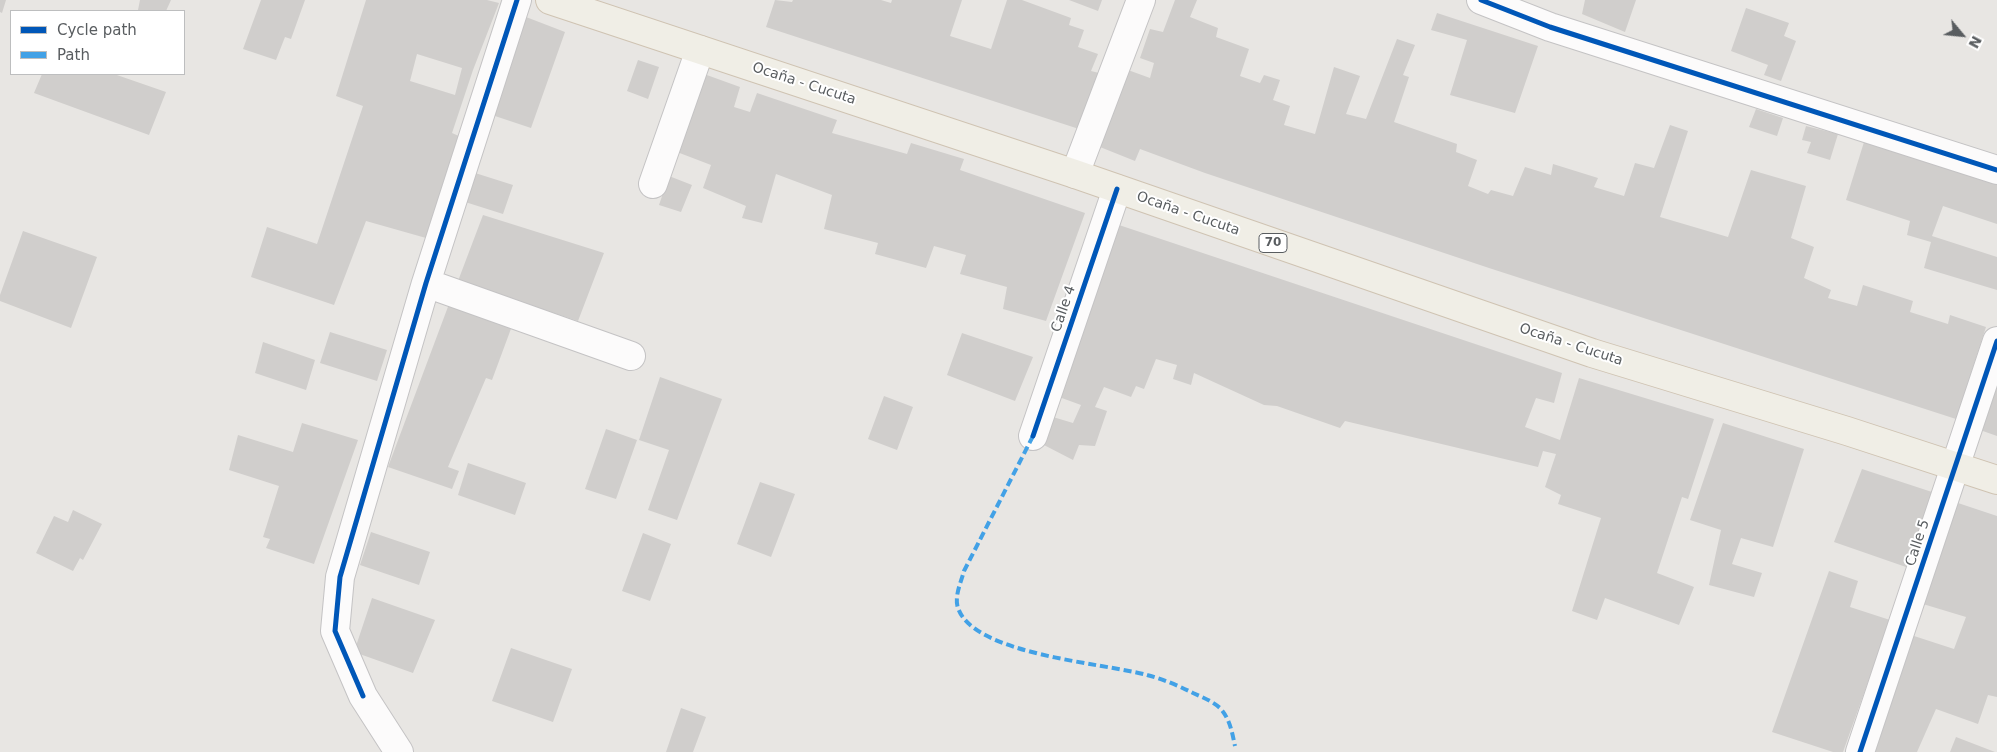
<!DOCTYPE html>
<html>
<head>
<meta charset="utf-8">
<style>
  body { margin:0 }
  #map { position:relative; width:1997px; height:752px; overflow:hidden; background:#e8e6e3; font-family:"DejaVu Sans",sans-serif }
  canvas { display:block }
  .legend { position:absolute; left:10px; top:10px; width:175px; height:65px; box-sizing:border-box; background:#fff; border:1px solid #bdbebf; margin:0; padding:6px 9px; list-style:none; font-size:15px; color:#595d60 }
  .legend li { display:flex; align-items:center; gap:10px; height:25px }
  .legend b { width:25px; border:1px solid #bdbebf }
  .north { position:absolute; left:1937px; top:10px; width:50px; height:50px; -webkit-text-stroke:4px #fff; paint-order:stroke; rotate:118deg; font-size:14px; font-weight:700; line-height:20px; text-align:center; color:#595d60 }
  .north::after { content:''; display:block; margin:auto; width:18px; height:22px; background:#595d60; clip-path:polygon(50% 0,100% 100%,50% 72%,0 100%) }
</style>
</head>
<body>
<div id="map">
<canvas width="1997" height="752"></canvas>
<ul class="legend">
<li><b style="height:6px;background:#0057b8"></b>Cycle path</li>
<li><b style="height:6px;background:#42a1e6"></b>Path</li>
</ul>
<div class="north">N</div>
</div>
<script>
const context = document.querySelector('canvas').getContext('2d');
context.lineJoin = 'round';
function fill(path, color) { context.fillStyle = color; context.fill(path, 'evenodd'); }
function strokePath(path, color, width, dash) { context.strokeStyle = color; context.lineWidth = width; context.lineCap = dash ? 'butt' : 'round'; context.setLineDash(dash || []); context.stroke(path); }
function write(font, color, halo, rows, align = 'center') {
  context.font = font + ' "DejaVu Sans",sans-serif'; context.lineWidth = 4; context.setLineDash([]); context.textBaseline = 'middle'; context.strokeStyle = halo; context.fillStyle = color; for (const [text, x, y, turn = 0] of rows) {
    context.save(); context.translate(x, y); context.rotate((+turn || 0) * Math.PI / 180); context.textAlign = isNaN(turn) ? turn : align; if (halo) context.strokeText(text, 0, 0); context.fillText(text, 0, 0); context.restore();
  }
}
fill(new Path2D(`
  M0,0h6l-4,13 -2,-1z
  M140,0h31l-5,11 -28,-1z
  M261,0h44l-14,39 -6,-2 -9,23 -33,-11z
  M366,0h121l12,3 -26,67 -21,63 9,4 -10,35h-4l-21,66 -60,-17 -32,84 -83,-28 16,-50 50,17 46,-138 -27,-10zM417,54l45,14 -7,27 -45,-14z
  M775,0l17,2 1,-2h88l10,3 1,-3h70l-12,36 41,13 16,-49h15l49,18 -2,7 15,5 -6,17 20,7 -7,17 8,2 -20,56 -313,-102z
  M1069,0h33l-4,11z
  M1175,0h22l-7,17 28,11 -2,9 33,12 -9,27 20,7 4,-8 16,5 -7,20 17,6 -6,19 31,9 19,-67 26,9 -14,38 20,5 31,-80 18,6 -12,30 6,2 -15,45 63,22 -1,8 21,8 -9,26 20,8 3,-4 22,6 12,-29 26,8 2,-11 45,14 -4,9 30,9 11,-33 19,5 16,-43 18,6 -28,86 68,20 23,-67 55,16 -15,52 23,9 -10,31 27,12 -3,8 29,8 6,-21 50,16 -3,11 38,12 2,-9 36,12 -30,92 -467,-151 -284,-95 -65,-24 -5,12 -35,-14 28,-77 22,8 4,-15 -14,-5 10,-29 13,3z
  M1585,0h51l-11,32 -43,-18z
  M1746,8l43,15 -5,13 12,5 -15,40 -17,-6 4,-10 -37,-14z
  M1437,13l101,33 -23,67 -65,-18 17,-55 -36,-10z
  M526,17l39,15 -34,96 -39,-13z
  M638,60l21,7 -11,32 -21,-8z
  M42,74h72l52,18 -17,43 -115,-42z
  M704,74l36,13 -6,20 16,5 7,-19 80,27 -5,13 75,21 4,-11 53,16 -4,11 125,43 -39,108 -43,-12 4,-22 -47,-13 6,-19 -32,-9 -8,22 -51,-14 3,-11 -54,-14 8,-34 -56,-21 -14,49 -20,-5 4,-12 -43,-18 8,-23 -34,-13z
  M1756,109l27,9 -6,18 -28,-9z
  M1806,126l32,8 -8,26 -23,-7 4,-11 -9,-2z
  M1864,142l133,41v41l-54,-18 -11,30 65,21v33l-73,-22 7,-26 -24,-7 3,-14 -64,-21z
  M472,172l41,13 -10,29 -41,-13z
  M669,176l23,9 -11,27 -22,-7z
  M483,215l121,38 -26,68 -120,-40z
  M1119,225l443,148 -8,30 -18,-5 -11,29 35,13 19,-62 135,41 -26,80 -6,-2 -25,76 37,14 -15,38 -74,-27 -8,22 -25,-9 29,-93 -43,-14 3,-9 -16,-8 11,-33 -13,-3 -5,16 -193,-46 -5,7 -63,-22 -13,-1 -70,-32 -3,12 -18,-6 4,-14 -21,-6 -12,30 -8,-3 -5,11 -27,-10 -9,20 12,4 -12,35 -16,-1 -6,15 -31,-16 11,-27 20,6 8,-18 -22,-8z
  M23,231l74,26 -26,71 -71,-27v-6z
  M449,304l63,22 -20,54 -6,-2 -38,89 11,4 -7,18 -64,-22z
  M330,332l57,18 -10,31 -57,-18z
  M962,333l71,24 -18,44 -68,-26z
  M263,342l52,18 -9,30 -51,-17z
  M660,377l62,22 -45,121 -29,-10 21,-60 -30,-10z
  M1997,382v54l-17,-6z
  M884,396l29,11 -16,43 -29,-11z
  M302,423l56,17 -44,124 -48,-16 4,-9 -7,-2 16,-51 -50,-16 9,-35 55,17z
  M1723,423l81,26 -31,98 -32,-9 -9,26 30,9 -8,24 -45,-12 12,-55 -31,-10z
  M606,429l31,11 -21,59 -31,-10z
  M468,463l58,20 -11,32 -57,-20z
  M1862,469l73,24 -29,74 -72,-25z
  M760,482l35,12 -24,63 -34,-13z
  M1958,503l39,13v181l-9,-2 -10,29 -42,-15 -19,43h-47l41,-117 43,14 12,-32 -43,-13z
  M73,510l29,14 -19,36 -3,-2 -7,13 -37,-18 18,-37 14,6z
  M371,532l59,20 -11,33 -59,-20z
  M643,533l28,11 -21,57 -28,-10z
  M1829,571l29,10 -8,26 40,13 -47,132h-10l-61,-20z
  M372,598l63,22 -22,53 -59,-21z
  M511,648l61,21 -19,53 -61,-21z
  M681,708l25,9 -13,35h-27z
  M1956,737l39,15h-45z`), '#d0cecc');
const minor = new Path2D(`
  M1481,0l69,27 447,143
  M1075,174l66,-174
  M653,184l47,-134
  M426,283l205,73
  M1033,436l84,-247
  M399,752l-36,-56 -28,-65 5,-54 86,-294 91,-283
  M1860,752l137,-411`);
const major = new Path2D(`
  M550,0l525,174 517,179 255,78 150,49`);
strokePath(minor, '#c4c3c4', 30);
strokePath(major, '#cfc3b2', 30);
strokePath(minor, '#fcfbfb', 28);
strokePath(major, '#f0eee6', 28);
strokePath(new Path2D(`
  M1033,436l-69,135c-3,11 -10,26 -6,37 16,47 146,55 189,67 16,4 32,11 46,18 9,4 19,8 27,15 10,11 12,24 15,38`), '#42a1e6', 4, [8, 4]);
strokePath(new Path2D(`
  M1481,0l69,27 447,143
  M1033,436l84,-247
  M363,696l-28,-65 5,-54 86,-294 91,-283
  M1860,752l137,-411`), '#0057b8', 5);
for (const [x, y, w] of [
  [1273,243,28]
]) { const box = new Path2D(); box.roundRect(x - w / 2, y - 9.5, w, 19, 4); context.fillStyle = '#fff'; context.fill(box); strokePath(box, '#595d60', 1); }
write('bold 12px', '#595d60', null, [
  ["70",1273,243]
]);
write('14px', '#595d60', '#fff', [
  ["Ocaña - Cucuta",804,84,18],
  ["Ocaña - Cucuta",1188,214,19],
  ["Calle 4",1064,309,-71],
  ["Ocaña - Cucuta",1571,345,18],
  ["Calle 5",1918,543,-72]
]);
</script>
</body>
</html>
